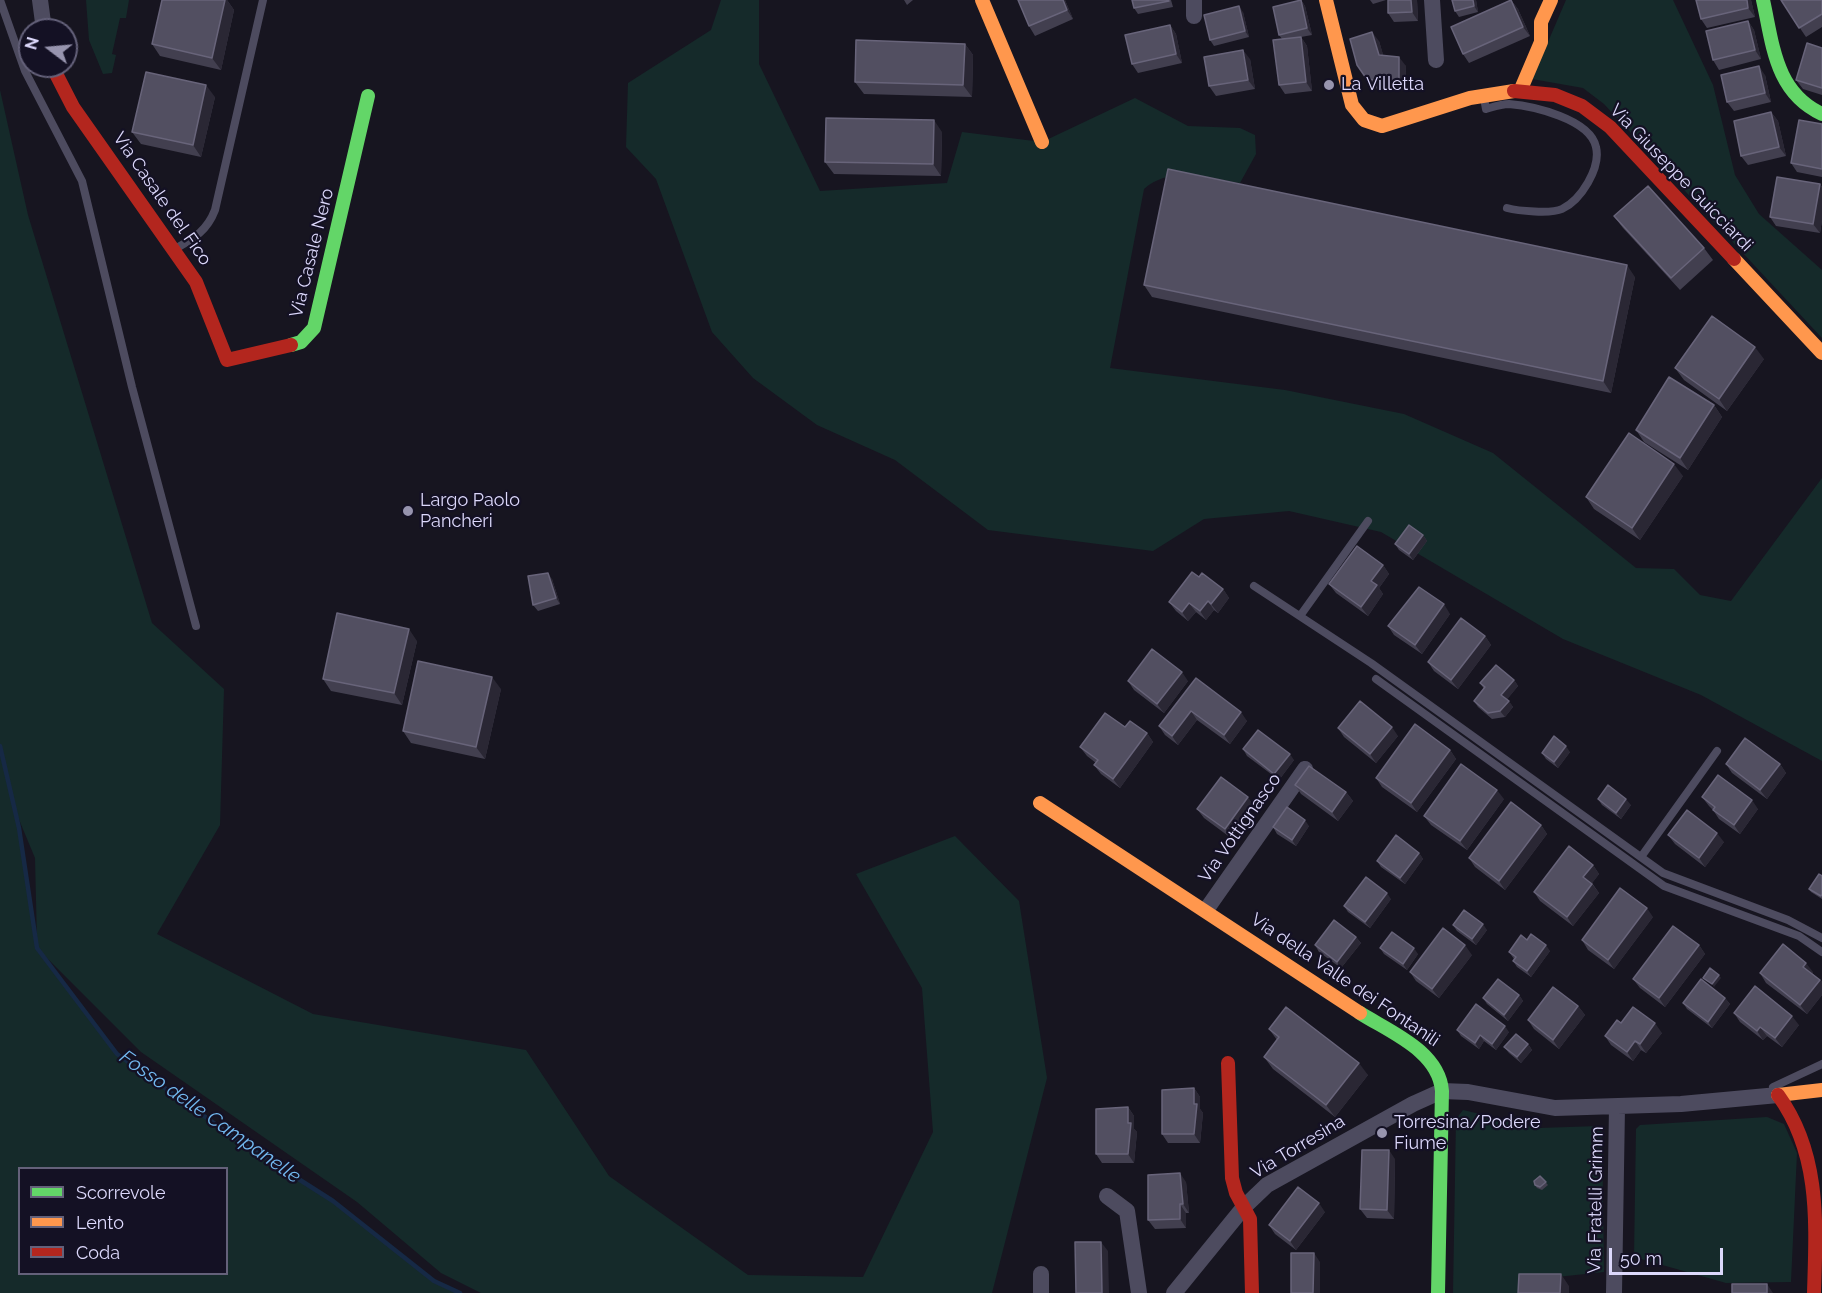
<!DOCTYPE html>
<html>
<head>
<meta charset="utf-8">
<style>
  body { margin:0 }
  #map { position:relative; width:1822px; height:1293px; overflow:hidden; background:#171520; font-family:Raleway,sans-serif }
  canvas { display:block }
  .legend { position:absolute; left:18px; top:1167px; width:210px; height:108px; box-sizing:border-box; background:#141124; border:2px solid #64617a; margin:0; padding:8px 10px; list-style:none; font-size:18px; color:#dcd8fb }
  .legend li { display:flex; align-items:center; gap:12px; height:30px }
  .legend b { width:30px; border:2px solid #64617a }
  .north { position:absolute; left:18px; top:18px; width:60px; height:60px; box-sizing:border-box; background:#141124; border:2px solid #64617a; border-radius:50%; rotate:286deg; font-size:16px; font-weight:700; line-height:24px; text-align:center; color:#dcd8fb }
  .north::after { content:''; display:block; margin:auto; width:21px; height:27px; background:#9794ae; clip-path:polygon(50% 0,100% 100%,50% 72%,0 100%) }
  .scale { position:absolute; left:1609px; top:1248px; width:114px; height:27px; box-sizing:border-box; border:3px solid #dcd8fb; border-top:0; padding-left:8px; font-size:18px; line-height:21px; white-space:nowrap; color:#dcd8fb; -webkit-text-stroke:4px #141124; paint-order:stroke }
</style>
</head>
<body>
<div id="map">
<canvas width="1822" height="1293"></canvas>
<ul class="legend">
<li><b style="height:8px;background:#63d668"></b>Scorrevole</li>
<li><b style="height:8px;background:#ff974d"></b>Lento</li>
<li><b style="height:8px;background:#b3261e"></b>Coda</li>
</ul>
<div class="north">N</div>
<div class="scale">50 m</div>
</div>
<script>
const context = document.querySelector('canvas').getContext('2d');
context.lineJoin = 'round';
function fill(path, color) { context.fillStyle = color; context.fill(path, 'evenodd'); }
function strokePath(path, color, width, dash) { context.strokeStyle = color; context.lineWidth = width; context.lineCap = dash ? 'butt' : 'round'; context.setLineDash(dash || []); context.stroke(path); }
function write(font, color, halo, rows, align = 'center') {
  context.font = font + ' Raleway,sans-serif'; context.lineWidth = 4.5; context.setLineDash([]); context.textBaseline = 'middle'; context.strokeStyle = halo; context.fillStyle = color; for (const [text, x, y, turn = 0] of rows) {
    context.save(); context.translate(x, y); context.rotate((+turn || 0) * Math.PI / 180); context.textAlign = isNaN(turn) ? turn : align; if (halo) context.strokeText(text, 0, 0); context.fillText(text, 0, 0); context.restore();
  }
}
fill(new Path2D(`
  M86,0h43l-3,18h-6l-8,36 4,1 -4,18 -9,1 -14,-34z
  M721,0h38v64l61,127 127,-8 15,-51 80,10 93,-44 53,28 52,2 15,7 1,19 -16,29c-33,-5 -69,-18 -96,6l-34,179 175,22 119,24 89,39 143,115 38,1 26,26 31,6 91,-123v283l-121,-66 -138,-56 -182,-107 -92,-21 -85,8 -51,32 -165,-21 -93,-70 -78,-35 -64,-47 -41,-46 -56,-153 -30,-32 2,-64 83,-53z
  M1566,0h107l40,85 22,90 24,39 63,56v68l-218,-234 -21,-16 -51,-9z
  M0,90l28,125 124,408 72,66 -4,136 -63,109 156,80 213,36 83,126 139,99 115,2 70,-145 -11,-144 -66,-114 99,-38 64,65 28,177 -55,215h-511l-40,-20 -84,-71 -216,-150 -99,-99 75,101 125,89 91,58 101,80 26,12h-460zM15,810l20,48 2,84 -22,-131zM20,1168h206v106h-206z
  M1463,1110l76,18 60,-2 3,4 2,142 -85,9v12h-66l3,-174z
  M1767,1117l17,7 13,29 -6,129 -65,1 -92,-26 2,-128 4,-4z`), '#152a2a');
strokePath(new Path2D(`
  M0,746l19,82 18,120 80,106 125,89 91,58 101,80 26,12`), '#162945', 4.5);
strokePath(new Path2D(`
  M0,0l25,71 57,110 50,206 64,239
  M1484,98l2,11c7,-2 15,-5 23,-5 24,2 81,15 87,43 5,21 -15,53 -34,62 -11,5 -44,2 -55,-1
  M175,249c19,-11 32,-18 40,-39l48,-210
  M1254,586l117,77 292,210 125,47 34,18
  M1300,616l68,-95
  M1376,679l288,207 135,50 23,16
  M1641,857l76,-106
  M1773,1087l49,-23`), '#4d4b5f', 8);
strokePath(new Path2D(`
  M40,0l4,30
  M1194,0v16
  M1432,0l4,60
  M1206,910l99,-141
  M1107,1196l20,15 12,82
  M1041,1274v19
  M1174,1293l70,-86 23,-22 146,-81 29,-13 26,1 87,16 126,-4 97,-9
  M1614,1293l3,-186`), '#4d4b5f', 16);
strokePath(new Path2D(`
  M1763,0c10,45 12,92 59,114
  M291,345l10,-3 13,-14 54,-232
  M1360,1013c30,19 79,38 82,78l-4,202`), '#63d668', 14);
strokePath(new Path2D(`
  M982,0l60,142
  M1326,0l26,105 12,15 18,6 88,-28 44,-7
  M1521,89l20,-47v-20l10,-22
  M1734,259l88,94
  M1040,803l320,210
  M1778,1095l44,-5`), '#ff974d', 14);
strokePath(new Path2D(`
  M52,66l21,41 123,175 31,78 64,-15
  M1514,91l41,4 27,11 28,21 124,132
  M1228,1063l4,115 4,15 14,26 2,74
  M1778,1095c43,59 38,129 36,198`), '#b3261e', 14);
fill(new Path2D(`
  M162,0h65l7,10 -13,60 -61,-14 -8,-12z
  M904,0h9l-6,5z
  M1018,0h47l8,19 -38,17 -6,-10z
  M1132,0h39l2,7 -35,7 -4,-6z
  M1301,0l4,6 7,29 -11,2 6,9 5,45 -27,3 -6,-9 3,-46 -3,-4z
  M1370,0h16l-13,4z
  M1417,0l1,21 -24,1 -6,-9z
  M1476,0l2,12 -19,5 -4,-6z
  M1511,0l7,9 12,27 -61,27 -6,-9z
  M1751,0l4,17 -48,11 -6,-9z
  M1781,0h41v27l-16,10z
  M1243,12l6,25 -35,9 -4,-6z
  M1748,21l6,9 7,29 -42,11 -6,-10z
  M1170,25l6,9 6,29 -44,10 -6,-9z
  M1379,41l4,14 23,11 -1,24 -21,1 -12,-4 -15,-22z
  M965,44l8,11 -1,42 -108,-3 -9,-12z
  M1822,48v47l-19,-6 -7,-9z
  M1250,59l5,30 -39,7 -7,-10z
  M1765,75l6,27 -37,9 -7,-9z
  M215,97l-14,60 -60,-13 -9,-12z
  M1771,112l7,9 8,35 -38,9 -7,-9z
  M1822,124v53l-25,-5 -6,-9z
  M942,132l-1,44 -107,-2 -9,-12z
  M1820,184l2,3v33l-2,13 -44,-7 -6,-9z
  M1614,216l90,32 9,12 -33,30 -57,-62z
  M1635,277l-24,116 -459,-96 -8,-12z
  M1764,359l-37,52 -43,-31 -9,-12z
  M1714,405l8,12 -34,53 -44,-28 -8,-12z
  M1683,476l-43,64 -46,-31 -8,-12z
  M1423,535l4,6 -14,19 -14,-10 -4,-6z
  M1383,565l6,9 -10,14 4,6 -15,22 -32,-23 -7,-9z
  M1199,577l24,12 6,9 -11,15 -4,-3 -8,10 -10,-8 -8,9 -12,-10 -7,-9z
  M552,579l8,25 -22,7 -5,-6z
  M1450,614l-28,40 -28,-19 -6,-9z
  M1485,636l6,9 -33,44 -24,-18 -6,-9z
  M417,641l-15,64 -71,-14 -8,-12z
  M1196,678l51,43 -17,23 -33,-24 -19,25 -13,-10 -6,-9z
  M1514,680l4,6 -11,13 6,8 -8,10 -13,2 -14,-12 -4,-6 10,-12 -4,-6z
  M1128,681h60l-24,32 -30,-23z
  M501,689l-16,70 -74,-16 -8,-12z
  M1125,727l22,6 6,9 -33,46 -19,-14 -7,-9 2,-2 -9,-7 -7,-9z
  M1338,728l60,8 -22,27 -32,-26z
  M1243,749l51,11 -15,20 -32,-24z
  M1450,750l6,9 -39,53 -35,-25 -6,-9z
  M1570,752l-12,16 -12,-9 -4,-6z
  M1726,764h54l6,9 -19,26 -35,-26z
  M1295,785l51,7 7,9 -15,20 -37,-27z
  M1702,797l56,12 -18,25 -21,-15 -6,-9 -4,-4z
  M1504,799l-37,51 -36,-25 -7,-9z
  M1598,799l33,6 -10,14 -19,-14z
  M1254,806l-23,32 -27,-20 -7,-9z
  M1541,825l6,9 -42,56 -30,-23 -6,-9z
  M1309,826l-13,20 -19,-12 -4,-7z
  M1668,835l56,7 -19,25 -30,-23z
  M1419,853l4,6 -18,25 -24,-17 -4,-6z
  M1593,865l6,9 -7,9 7,10 -26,33 -33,-25 -6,-9z
  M1822,876v23l-11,-7 -2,-3z
  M1391,899l-21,29 -22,-16 -4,-6z
  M1653,917l-39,52 -26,-19 -6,-10z
  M1453,925l34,5 -11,15 -19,-14z
  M1356,937l5,6 -20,25 -22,-16 -4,-7z
  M1527,940l23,11 -19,26 -14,-10 -4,-6 1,-2 -5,-7z
  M1699,945l6,9 -40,53 -25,-19 -7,-9z
  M1380,948l38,6 -11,16 -23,-16z
  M1472,955l-33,43 -23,-17 -6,-9z
  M1813,972l-1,1 10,9v13l-15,19 -41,-31 -6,-10z
  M1519,995l4,6 -15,20 -21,-17 -4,-6z
  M1725,998l5,6 -18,24 -25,-19 -4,-6z
  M1578,1006l7,9 -26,34 -25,-20 -6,-9z
  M1734,1013l65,12 -17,22 -15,-11 -4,4 -23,-18z
  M1269,1029l99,46 -33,42 -62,-48 -9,-12 13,-17z
  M1457,1030l52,2 -13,18 -12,-9 -5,8 -18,-13z
  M1662,1033l-16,20 -5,-3 -8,11 -22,-16 -6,-9z
  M1528,1044l4,6 -11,13 -12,-10 -5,-6z
  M1194,1088l6,9v12l3,4 -3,30h-32l-6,-9z
  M1128,1107l6,9v13l3,3 -3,31h-32l-6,-9z
  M1395,1159l-1,60 -27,-1 -7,-9z
  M1540,1176l8,9 -6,5 -5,-2 -2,-3z
  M1186,1182l3,31h-3v15l-31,1 -7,-9z
  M1325,1212l-29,38 -21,-16 -6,-9z`), '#423f4f');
fill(new Path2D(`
  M225,0h2l7,10 -13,60 -9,-12z
  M1063,0h2l8,19 -6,-9z
  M1301,0l4,6 7,29 -5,-7z
  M1411,0h6l1,21 -6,-9z
  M1473,0h3l2,12 -4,-6z
  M1511,0l7,9 12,27 -7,-9z
  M1747,0h4l4,17 -7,-9z
  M1239,6l4,6 6,25 -4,-6z
  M1748,21l6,9 7,29 -6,-9z
  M1170,25l6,9 6,29 -6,-9z
  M1372,32l7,9 7,23 -7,-9z
  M1301,37l6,9 5,45 -6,-9z
  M965,44l8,11 -1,42 -9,-12z
  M1243,50l7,9 5,30 -7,-9z
  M1399,57l7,9 -1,24 -6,-9z
  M1759,66l6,9 6,27 -6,-9z
  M206,85l9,12 -14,60 -8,-12z
  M1771,112l7,9 8,35 -7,-9z
  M934,120l8,12 -1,44 -8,-12z
  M1820,184l2,3v33l-2,13 -7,-9z
  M1627,265l8,12 -24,116 -8,-12z
  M1755,347l9,12 -37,52 -8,-12z
  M1714,405l8,12 -34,53 -8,-12z
  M1674,464l9,12 -43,64 -8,-12z
  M1423,535l4,6 -14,19 -4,-6z
  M1383,565l6,9 -10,14 4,6 -15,22 -7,-9 10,-26z
  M548,573l4,6 8,25 -4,-6z
  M1223,589l6,9 -11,15 -7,-9z
  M1208,601l6,9 -8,10 -6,-9z
  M1189,603l7,9 -8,9 -6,-9z
  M1444,604l6,10 -28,40 -7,-9z
  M409,629l8,12 -15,64 -8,-12z
  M1485,636l6,9 -33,44 -7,-9z
  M1182,672l6,9 -24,32 -7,-9z
  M492,677l9,12 -16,70 -9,-12z
  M1514,680l4,6 -12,15 -5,-6z
  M1509,701l4,6 -8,10 -5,-6z
  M1191,711l6,9 -19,25 -6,-9z
  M1241,712l6,9 -17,23 -6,-9z
  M1392,727l6,9 -22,27 -6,-9z
  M1147,733l6,9 -33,46 -7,-9z
  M1566,746l4,6 -12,16 -4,-6z
  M1450,750l6,9 -39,53 -6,-9z
  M1290,754l4,6 -15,20 -5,-6z
  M1780,764l6,9 -19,26 -7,-9z
  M1497,790l7,9 -37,51 -7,-9z
  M1346,792l7,9 -15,20 -6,-9z
  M1248,797l6,9 -23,32 -6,-9z
  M1626,799l5,6 -10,14 -5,-6z
  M1752,800l6,9 -18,25 -6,-9z
  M1305,820l4,6 -13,20 -4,-6z
  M1541,825l6,9 -42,56 -6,-9z
  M1717,833l7,9 -19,25 -6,-9z
  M1419,853l4,6 -18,25 -5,-6z
  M1593,865l6,9 -9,12 -7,-9z
  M1592,884l7,9 -26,33 -6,-9z
  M1387,893l4,6 -21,29 -5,-6z
  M1647,908l6,9 -39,52 -6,-9z
  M1483,924l4,6 -11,15 -4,-6z
  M1356,937l5,6 -20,25 -4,-6z
  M1465,945l7,10 -33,43 -7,-9z
  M1546,945l4,6 -19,26 -4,-6z
  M1699,945l6,9 -40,53 -6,-9z
  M1414,948l4,6 -11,16 -4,-6z
  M1806,963l7,9 -3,4 -7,-9z
  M1719,975l2,3 -7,9 -2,-3z
  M1820,980l2,2v13l-15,19 -7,-9z
  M1519,995l4,6 -15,20 -4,-6z
  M1725,998l5,6 -18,24 -4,-6z
  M1578,1006l7,9 -26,34 -6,-9z
  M1792,1016l7,9 -17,22 -7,-9z
  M1655,1023l7,10 -16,20 -6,-9z
  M1505,1026l4,6 -13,18 -4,-6z
  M1760,1027l7,9 -4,4 -6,-9z
  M1480,1035l4,6 -5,8 -4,-6z
  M1635,1041l6,9 -8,11 -6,-9z
  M1528,1044l4,6 -11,13 -4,-6z
  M1359,1063l9,12 -33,42 -9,-12z
  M1194,1088l6,9v12l3,4 -3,30 -6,-9z
  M1128,1107l6,9v13l3,3 -3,31 -6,-9z
  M1389,1150l6,9 -1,60 -7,-9z
  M1180,1173l6,9 3,31 -6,-9z
  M1319,1203l6,9 -29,38 -6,-9z
  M1180,1204l6,9v15l-6,-9z
  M1101,1242l7,9 1,42h-7z
  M1314,1253l6,9v31h-7z
  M1561,1274l8,12v7h-9z
  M1767,1284l6,9h-6z`), '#2a2734');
const building = new Path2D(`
  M162,0h63l-13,58 -60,-14z
  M1018,0h45l4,10 -38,16z
  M1132,0h36l1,1 -35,7z
  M1301,0l6,28 -28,7 -6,-28z
  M1388,0h23l1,12 -24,1z
  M1452,0h21l1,6 -19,5z
  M1511,0l12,27 -60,27 -12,-27z
  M1696,0h51l1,8 -47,11z
  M1781,0h41v14l-23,14z
  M1239,6l6,25 -35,9 -6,-25z
  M1748,21l7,29 -42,10 -7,-29z
  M1170,25l6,29 -44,10 -7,-29z
  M1372,32l7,23 20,2v24h-22l-11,-3 -9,-13 -7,-26z
  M1301,37l5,45 -27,3 -6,-45z
  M856,40l109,4 -2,41 -108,-3z
  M1807,43l15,5v40l-26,-8z
  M1243,50l5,30 -39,6 -5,-29z
  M1759,66l6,27 -38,9 -6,-27z
  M146,72l60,13 -13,60 -61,-13z
  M1771,112l8,35 -38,9 -7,-35z
  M826,118l108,2 -1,44 -108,-2z
  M1799,120l23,4v45l-31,-6z
  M1168,169l459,96 -24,116 -459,-96z
  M1777,177l43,7 -7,40 -43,-7z
  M1648,186l56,62 -33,30 -57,-62z
  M1712,316l43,31 -36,52 -44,-31z
  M1669,377l45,28 -34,53 -44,-28z
  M1629,433l45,31 -42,64 -46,-31z
  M1409,525l14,10 -14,19 -14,-10z
  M1357,546l26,19 -12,16 6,4 -16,22 -32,-23z
  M1192,572l7,5 3,-4 21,16 -12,15 -3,-3 -8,10 -11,-8 -7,9 -13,-10z
  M548,573l8,25 -23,7 -5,-29z
  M1419,587l25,17 -29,41 -27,-19z
  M337,613l72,16 -15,64 -71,-14z
  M1461,618l24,18 -34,44 -23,-18z
  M1152,649l30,23 -25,32 -29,-23z
  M418,661l74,16 -16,70 -73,-16z
  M1496,665l18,15 -13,15 8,6 -9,10 -12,2 -14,-12 11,-14 -5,-4z
  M1196,678l45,34 -17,23 -33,-24 -19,25 -13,-10z
  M1360,701l32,26 -22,27 -32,-26z
  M1105,713l20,14 5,-6 17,12 -34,46 -19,-14 4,-5 -18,-13z
  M1415,724l35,26 -39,53 -35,-25z
  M1258,730l32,24 -16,20 -31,-25z
  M1554,736l12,10 -12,16 -12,-9z
  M1745,738l35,26 -20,26 -34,-26z
  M1461,764l36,26 -37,51 -36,-25z
  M1309,766l37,26 -14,20 -37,-27z
  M1718,775l34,25 -18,25 -21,-15 2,-3 -13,-10z
  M1221,777l27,20 -23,32 -28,-20z
  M1608,785l18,14 -10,14 -18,-14z
  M1511,802l30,23 -42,56 -30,-23z
  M1287,807l18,13 -13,20 -19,-13z
  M1687,810l30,23 -18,25 -31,-23z
  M1396,835l23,18 -19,25 -23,-17z
  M1569,846l24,19 -10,12 9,7 -25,33 -33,-25z
  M1819,874l3,2v18l-1,2 -12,-7z
  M1366,877l21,16 -22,29 -21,-16z
  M1620,888l27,20 -39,52 -26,-20z
  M1464,910l19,14 -11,15 -19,-14z
  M1334,920l22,17 -19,25 -22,-17z
  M1673,926l26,19 -40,53 -26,-19z
  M1443,928l22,17 -33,44 -22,-17z
  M1392,932l22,16 -11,16 -23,-16z
  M1531,934l15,11 -19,26 -14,-10 3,-4 -7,-5 12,-17 6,5z
  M1783,944l23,19 -3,4 17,13 -20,25 -40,-32z
  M1710,968l9,7 -7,9 -9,-6z
  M1498,979l21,16 -15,20 -21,-17z
  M1701,979l24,19 -17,24 -25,-19z
  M1755,986l37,30 -17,22 -15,-11 -3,4 -23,-18z
  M1553,987l25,19 -25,34 -25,-20z
  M1476,1004l29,22 -13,18 -12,-9 -5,8 -18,-13z
  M1286,1007l73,56 -33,42 -62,-48 15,-20 -10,-8z
  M1633,1007l22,16 -15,21 -5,-3 -8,11 -22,-16 12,-16 4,3z
  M1516,1034l12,10 -11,13 -13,-10z
  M1194,1088v16h3l-3,30h-32v-44z
  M1128,1107v16h3l-3,31h-32v-45z
  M1362,1150h27l-2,60 -27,-1z
  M1180,1173l3,31h-3v15l-32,1v-45z
  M1540,1176l6,6 -6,5 -5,-2 -1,-4z
  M1298,1187l21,16 -29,38 -21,-16z
  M1075,1242h26l1,51h-26z
  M1291,1253h23l-1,40h-22z
  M1519,1274h42l-1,19h-42z
  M1732,1284h35v9h-35z`);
fill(building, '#524f61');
strokePath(building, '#68647a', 1.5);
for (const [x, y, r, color] of [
  [1329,85,6,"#9794ae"],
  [408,511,6,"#9794ae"],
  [1382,1133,6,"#9794ae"]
]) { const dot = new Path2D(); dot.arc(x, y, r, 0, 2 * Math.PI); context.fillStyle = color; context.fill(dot); strokePath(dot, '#141124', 2); }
write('18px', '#dcd8fb', '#141124', [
  ["La Villetta",1341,85],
  ["Largo Paolo",420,501],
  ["Pancheri",420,522],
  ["Torresina/Podere",1394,1123],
  ["Fiume",1394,1144]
], 'left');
write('18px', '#dcd8fb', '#141124', [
  ["Via Giuseppe Guicciardi",1681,178,46],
  ["Via Casale del Fico",162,199,55],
  ["Via Casale Nero",312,253,-76],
  ["Via Vottignasco",1240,828,-55],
  ["Via della Valle dei Fontanili",1345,980,34],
  ["Via Torresina",1298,1147,-31],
  ["Via Fratelli Grimm",1596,1200,-89]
]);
write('italic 20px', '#72b8ef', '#141124', [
  ["Fosso delle Campanelle",210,1117,35]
]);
</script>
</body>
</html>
